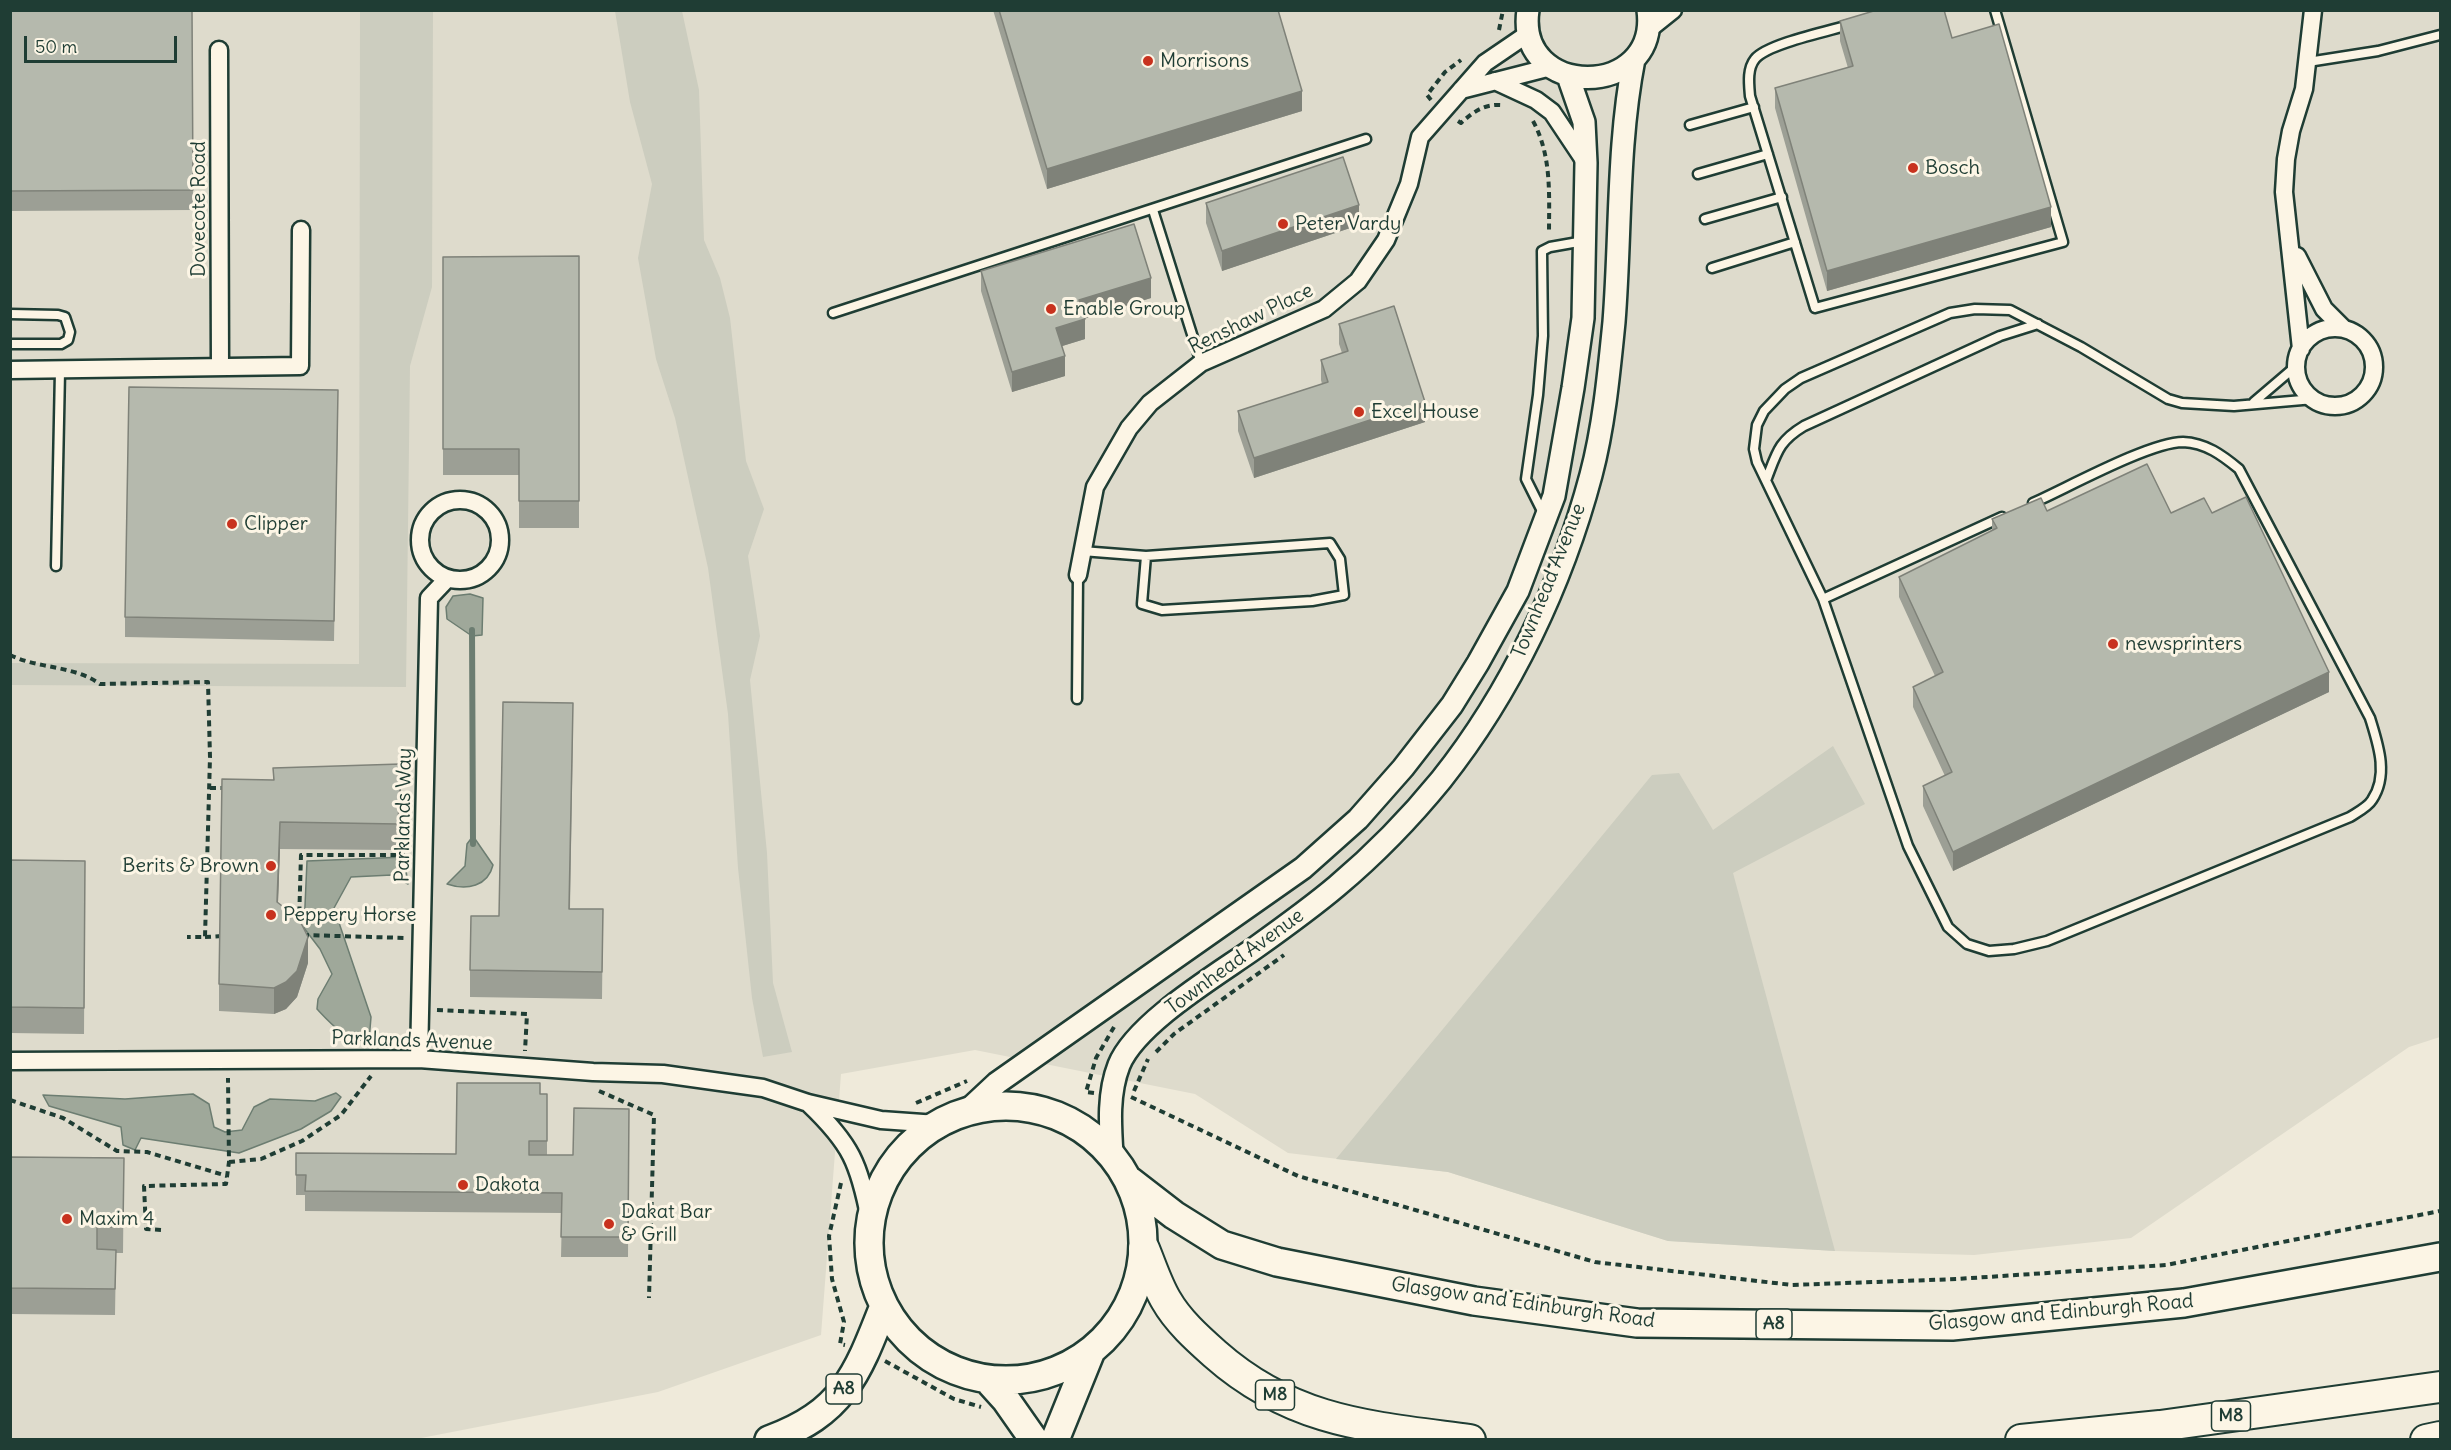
<!DOCTYPE html>
<html>
<head>
<meta charset="utf-8">
<style>
  body { margin:0 }
  #map { position:relative; width:2451px; height:1450px; overflow:hidden; background:#efeada; font-family:Delius,sans-serif }
  canvas { display:block }
  .frame { position:absolute; inset:0; border:12px solid #1f3d34; pointer-events:none }
  .scale { position:absolute; left:24px; top:36px; width:153px; height:27px; box-sizing:border-box; border:3px solid #1f3d34; border-top:0; padding-left:8px; font-size:18px; line-height:21px; white-space:nowrap; color:#1f3d34; -webkit-text-stroke:4px #fcf5e5; paint-order:stroke }
</style>
</head>
<body>
<div id="map">
<canvas width="2451" height="1450"></canvas>
<div class="frame"></div>
<div class="scale">50 m</div>
</div>
<script>
const context = document.querySelector('canvas').getContext('2d');
context.lineJoin = 'round';
function fill(path, color) { context.fillStyle = color; context.fill(path, 'evenodd'); }
function strokePath(path, color, width, dash) { context.strokeStyle = color; context.lineWidth = width; context.lineCap = dash ? 'butt' : 'round'; context.setLineDash(dash || []); context.stroke(path); }
function write(font, color, halo, rows, align = 'center') {
  context.font = font + ' Delius,sans-serif'; context.lineWidth = 6; context.setLineDash([]); context.textBaseline = 'middle'; context.strokeStyle = halo; context.fillStyle = color; for (const [text, x, y, turn = 0] of rows) {
    context.save(); context.translate(x, y); context.rotate((+turn || 0) * Math.PI / 180); context.textAlign = isNaN(turn) ? turn : align; if (halo) context.strokeText(text, 0, 0); context.fillText(text, 0, 0); context.restore();
  }
}
fill(new Path2D(`
  M10,11h2430v1026l-31,10 -278,191 -157,17 -139,-4 -167,-10 -220,-69 -160,-19 -93,-59 -220,-44 -134,24 -20,261 -163,57 -242,47h-405z`), '#dedbcc');
fill(new Path2D(`
  M360,11h73l-1,276 -22,79 -4,321 -395,-2v-22l348,1z
  M615,11h67l17,79 5,150 16,38 10,40 16,143 18,48 -16,47 12,80 -10,44 17,173 6,130 19,69 -29,5 -11,-59 -14,-130 -10,-154 -20,-146 -33,-150 -19,-59 -18,-101 14,-74 -22,-82z
  M1833,746l32,58 -132,69 102,378 -167,-10 -220,-69 -112,-13 316,-384 27,-2 34,57z`), '#cccdbf');
const water = new Path2D(`
  M470,594l13,4 -1,37 -10,1 -25,-17 -1,-12 7,-11z
  M473,836l20,29c-5,21 -26,26 -46,19l18,-18 2,-22z
  M404,857l4,27 -16,-9 -41,2 -17,31 37,109 -2,24c-23,0 -37,-16 -52,-32l1,-10 14,-25 -12,-25 -16,-21 3,-67z
  M336,1093l5,4 -10,14 -30,18 -62,24 -98,-15 -6,12 -12,-5 -2,-18 -72,-21 -6,-11 82,4 68,-5 16,10 5,23 11,5 17,-2 12,-23 16,-8 45,2z`);
fill(water, '#9fa89a');
strokePath(water, '#6c7d71', 1.5);
strokePath(new Path2D(`
  M472,630l1,214`), '#6c7d71', 6);
const service = new Path2D(`
  M1849,25c-20,6 -82,19 -94,34 -8,10 -6,25 -5,37l65,212 248,-66 -68,-232
  M2308,62l70,-11 62,-16
  M1690,125l64,-18
  M1698,174l70,-20
  M1153,210l48,153
  M1705,219l77,-22
  M1712,268l83,-26
  M833,313l533,-174
  M10,314l48,1 7,2 5,15 -2,8 -7,4h-51
  M2254,402l41,-35
  M1767,478c10,-26 12,-37 37,-52l196,-90 38,-12
  M2033,503c34,-15 117,-61 150,-61 23,1 39,13 56,27l131,249c8,26 19,57 2,82 -4,7 -16,13 -22,17l-303,124 -33,8 -25,2 -22,-7 -19,-17 -40,-81 -85,-247 -66,-137 -3,-13 3,-24 7,-14 21,-22 16,-11 149,-65 25,-4 35,1 71,37 87,52 14,4 52,3 80,-7
  M1543,513l-17,-34 12,-84 5,-59 -1,-85 8,-4 34,-6
  M1082,551l64,5 184,-13 10,16 4,36 -32,6 -150,9 -20,-6 4,-48
  M56,566l4,-195
  M1823,599l179,-82
  M1077,699l1,-124`);
const minor = new Path2D(`
  M1648,30l25,-20
  M219,50l1,317
  M1495,81l41,19 16,12 34,51
  M1461,90l90,-23
  M2297,256l27,53 20,20
  M2296 367a39 39 0 1 1 78 0a39 39 0 1 1-78 0Z
  M2301,349l-17,-157 2,-33 5,-28 13,-42 9,-79
  M10,370l290,-4 1,-136
  M420 540a40 40 0 1 1 80 0a40 40 0 1 1-80 0Z
  M1078,575l17,-88 34,-59 21,-25 51,-40 123,-54 34,-28 28,-41 23,-56 11,-47 65,-74 44,-30
  M419,1059l10,-461 18,-19
  M10,1061l409,-2 174,13 70,2 100,14 45,15 73,17 56,4
  M809,1104c42,40 50,59 61,116`);
const tertiary = new Path2D(`
  M1528,10c-13,90 132,90 120,0
  M967,1111l30,-28 306,-215 55,-49 45,-51 49,-63 26,-42 40,-72 36,-95 19,-108 10,-70 3,-155 -2,-41 -16,-46
  M1112,1154c-2,-30 -4,-61 7,-89 17,-42 98,-90 136,-117 28,-20 56,-40 82,-62 38,-32 73,-68 104,-106 70,-88 121,-196 150,-305 13,-49 18,-103 23,-153 7,-88 3,-176 20,-263`);
const trunk = new Path2D(`
  M869 1243a137 137 0 1 1 274 0a137 137 0 1 1-274 0Z
  M1130,1181l44,34 48,30 55,17 197,39 163,22 315,3 232,-23 256,-46
  M987,1379l19,21 28,40
  M769,1440c74,-27 88,-65 115,-134
  M1055,1440l36,-89`);
const motorway = new Path2D(`
  M1144,1249c7,17 13,36 22,51 12,21 31,38 49,54 78,69 157,73 255,86
  M2021,1440l139,-14 280,-39
  M2426,1440l14,-3`);
strokePath(service, '#1f3d34', 13);
strokePath(minor, '#1f3d34', 21);
strokePath(tertiary, '#1f3d34', 26);
strokePath(trunk, '#1f3d34', 32);
strokePath(motorway, '#1f3d34', 34);
strokePath(new Path2D(`
  M1499,30l4,-20
  M1431,100l-4,-5 18,-23 16,-12
  M1458,121l3,2c12,-11 23,-19 40,-18
  M1533,121c19,35 16,74 16,113
  M10,655c29,14 63,10 90,29l108,-2 2,75 -5,180h-18
  M210,788h17
  M299,923l2,-68h104
  M303,935l103,3
  M205,937l17,-1
  M437,1010l90,4 -2,37
  M1156,1052l18,-18 110,-79
  M599,1091l55,24 -5,183
  M1134,1091l14,-32
  M1094,1093l-8,-1 10,-34 18,-31
  M1131,1097l167,79 297,86 197,23 165,-6 209,-14 274,-54
  M10,1100l53,18 54,33 30,1 80,24
  M916,1103l51,-22
  M229,1162l32,-3 41,-18 39,-26 30,-39
  M841,1183l-12,53 3,43 12,43 -4,22 5,1
  M161,1230l-15,-1 -2,-43 82,-2 3,-22 -1,-84
  M885,1361l69,38 27,8`), '#1f3d34', 4, [6, 4.5]);
strokePath(service, '#fcf5e5', 8);
strokePath(minor, '#fcf5e5', 16);
strokePath(tertiary, '#fcf5e5', 21);
strokePath(trunk, '#fcf5e5', 27);
strokePath(motorway, '#fcf5e5', 30);
fill(new Path2D(`
  M10,10h182l1,200 -183,1z
  M993,10h285l24,101 -255,78z
  M1840,21l112,17 99,189 -224,64 -52,-183v-20l73,-20 -8,-27z
  M1206,203l153,22 -137,46 -16,-48z
  M579,256v272h-60v-53h-76v-218z
  M981,271l170,27 -67,21 1,20 -23,7 3,30 -53,16 -31,-101z
  M1339,324l86,98 -171,56 -16,-47v-20l84,-27 -1,-4v-20l21,-7 -3,-9z
  M338,410l-4,231 -209,-4v-20z
  M2047,511l165,2 117,179 -376,179 -30,-65v-20l22,-10 -32,-69v-20l22,-11 -36,-79v-20l93,-46v-12z
  M573,729l-3,180h33l-1,90 -132,-2v-27l29,-54z
  M273,768l128,22 -3,60 -118,-1 -2,54 30,60 -11,34 -11,12 -12,5 -55,-3v-27l54,-204z
  M10,860l75,1 -1,173 -74,-1z
  M540,1094h7v61h26l56,-46 -1,148h-67l1,-44 -257,-2v-16h-9v-42l160,1z
  M10,1157l114,1 -1,95h-7l-1,62 -105,-1z`), '#9c9f95');
fill(new Path2D(`
  M1302,91v20l-255,78v-20z
  M1359,205v20l-137,46v-20z
  M2051,207v20l-224,64v-20z
  M1151,278v20l-72,22v-20z
  M1085,319v20l-29,9v-20z
  M1065,356v20l-53,16v-20z
  M1425,402v20l-171,56v-20z
  M2329,672v20l-376,179v-19z
  M401,764v26l-3,60v-26z
  M280,822v27l-3,79v-26z
  M308,937v26l-11,34 -11,12 -12,5v-26z`), '#7f8279');
const building = new Path2D(`
  M10,10h182l1,180 -183,1z
  M999,10h279l24,81 -255,78z
  M1877,10h67l8,28 47,-14 52,183 -224,64 -52,-183 78,-22 -13,-45z
  M1343,157l16,48 -137,46 -16,-48z
  M1134,224l17,54 -72,22 6,19 -29,9 9,28 -53,16 -31,-101z
  M579,256v245h-60v-52h-76v-192z
  M1394,306l31,96 -171,56 -16,-47 90,-29 -7,-22 27,-9 -9,-27z
  M129,387l209,3 -4,231 -209,-4z
  M2147,464l24,49 33,-15 8,15 34,-16 83,175 -376,180 -30,-66 29,-14 -39,-85 30,-15 -44,-95 98,-49 -5,-9 49,-21 6,13z
  M503,702l70,1 -4,206h34l-1,63 -132,-2 1,-54h28z
  M401,764l-3,60 -118,-2 -3,80 22,17 9,18 -11,34 -11,11 -12,6 -55,-4 3,-205 52,1 -1,-12z
  M10,860l75,1 -1,147 -74,-1z
  M457,1083h83v11h7v47h-18v14h44l1,-47 55,1 -1,128h-67l1,-44 -257,-2 1,-16h-10v-22l160,1z
  M10,1157l114,1 -1,69h-26v22l19,1 -1,39 -105,-1z`);
fill(building, '#b5b9ad');
strokePath(building, '#7f8279', 1.5);
for (const [x, y, r, color] of [
  [1148,61,6,"#c8321e"],
  [1913,168,6,"#c8321e"],
  [1283,224,6,"#c8321e"],
  [1051,309,6,"#c8321e"],
  [1359,412,6,"#c8321e"],
  [232,524,6,"#c8321e"],
  [2113,644,6,"#c8321e"],
  [271,866,6,"#c8321e"],
  [271,915,6,"#c8321e"],
  [463,1185,6,"#c8321e"],
  [67,1219,6,"#c8321e"],
  [609,1224,6,"#c8321e"]
]) { const dot = new Path2D(); dot.arc(x, y, r, 0, 2 * Math.PI); context.fillStyle = color; context.fill(dot); strokePath(dot, '#fcf5e5', 2); }
for (const [x, y, w] of [
  [1774,1324,36],
  [844,1389,36],
  [1275,1395,39],
  [2231,1416,39]
]) { const box = new Path2D(); box.roundRect(x - w / 2, y - 15, w, 30, 4.5); context.fillStyle = '#fcf5e5'; context.fill(box); strokePath(box, '#1f3d34', 1.5); }
write('bold 18px', '#1f3d34', null, [
  ["A8",1774,1324],
  ["A8",844,1389],
  ["M8",1275,1395],
  ["M8",2231,1416]
]);
write('20px', '#1f3d34', '#fcf5e5', [
  ["Morrisons",1160,61],
  ["Bosch",1925,168],
  ["Peter Vardy",1295,224],
  ["Enable Group",1063,309],
  ["Excel House",1371,412],
  ["Clipper",244,524],
  ["newsprinters",2125,644],
  ["Berits & Brown",259,866,"right"],
  ["Peppery Horse",283,915],
  ["Dakota",475,1185],
  ["Dakat Bar",621,1212],
  ["& Grill",621,1235],
  ["Maxim 4",79,1219]
], 'left');
write('20px', '#1f3d34', '#fcf5e5', [
  ["Dovecote Road",199,209,-90],
  ["Renshaw Place",1251,319,-26],
  ["Townhead Avenue",1549,581,-68],
  ["Parklands Way",404,815,-89],
  ["Townhead Avenue",1235,962,-36],
  ["Parklands Avenue",412,1041,2],
  ["Glasgow and Edinburgh Road",1523,1303,8],
  ["Glasgow and Edinburgh Road",2061,1313,-5]
]);
</script>
</body>
</html>
